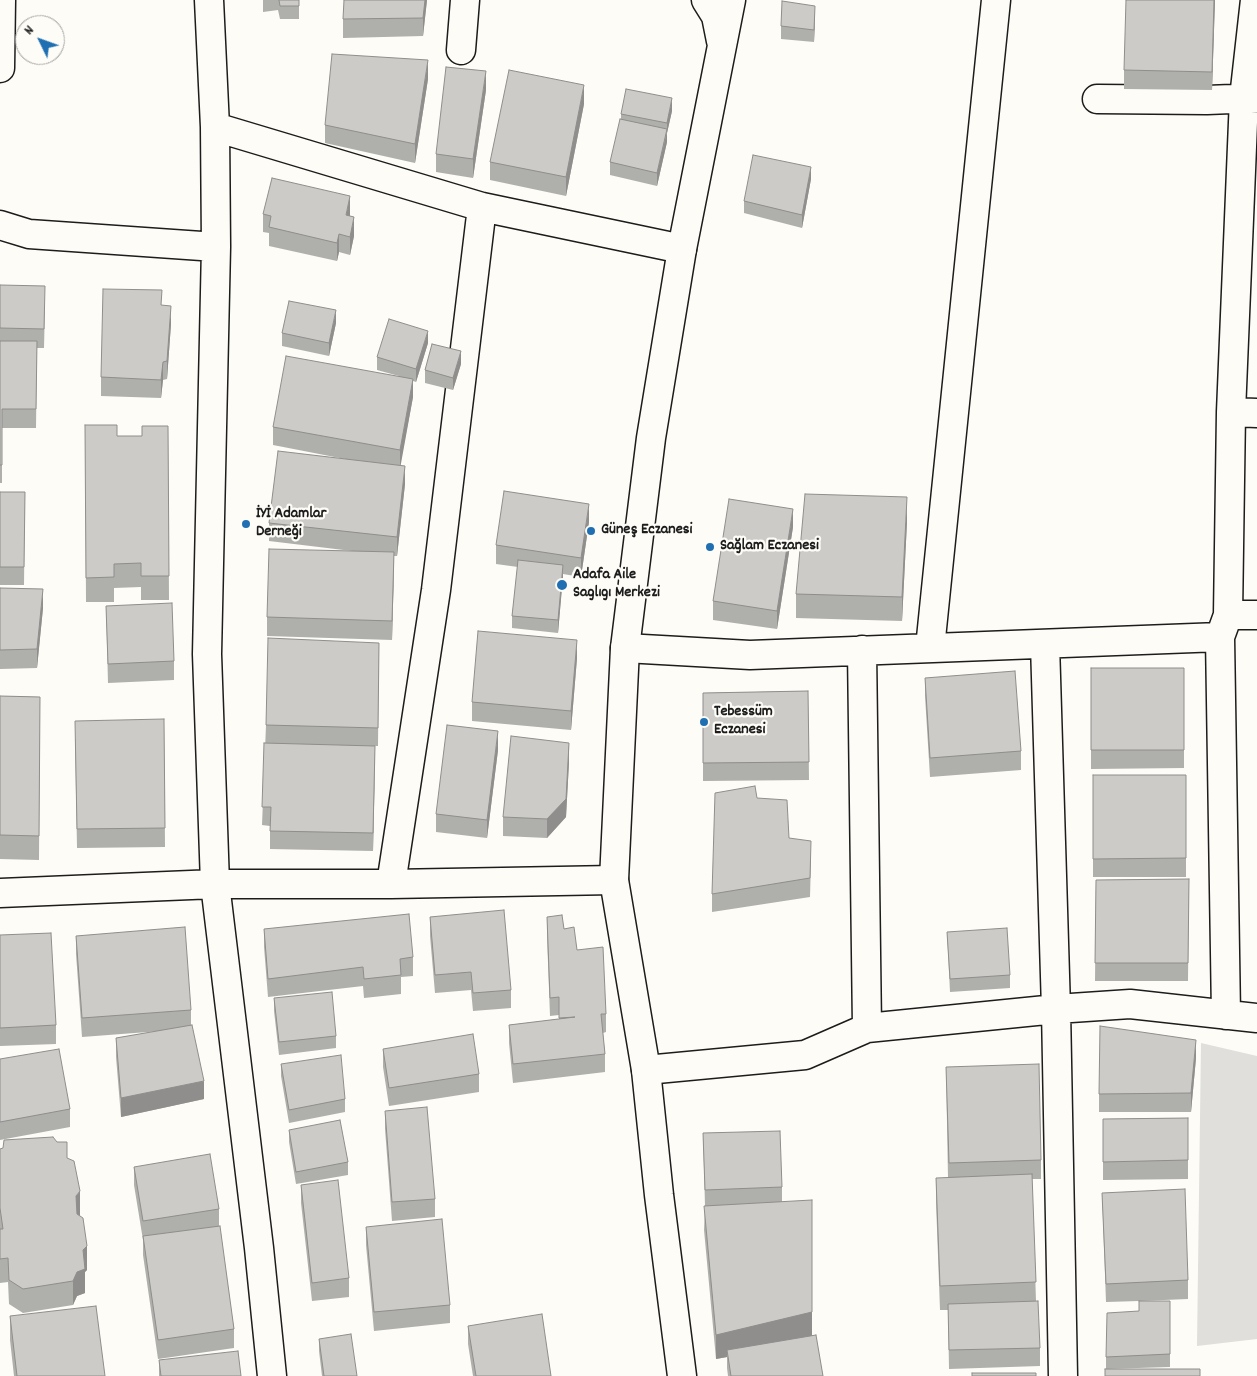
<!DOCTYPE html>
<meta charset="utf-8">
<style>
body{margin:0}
#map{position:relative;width:1257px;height:1376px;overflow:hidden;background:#fdfcf7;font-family:Dekko,sans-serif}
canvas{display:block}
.north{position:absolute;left:15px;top:15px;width:50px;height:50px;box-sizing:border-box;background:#fdfcf7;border:1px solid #a3a29f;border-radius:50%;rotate:312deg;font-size:14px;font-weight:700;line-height:20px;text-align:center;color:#1c1c1c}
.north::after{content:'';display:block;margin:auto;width:18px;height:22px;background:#1f6fb2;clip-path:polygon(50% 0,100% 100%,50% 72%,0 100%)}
</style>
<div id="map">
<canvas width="1257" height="1376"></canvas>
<div class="north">N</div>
</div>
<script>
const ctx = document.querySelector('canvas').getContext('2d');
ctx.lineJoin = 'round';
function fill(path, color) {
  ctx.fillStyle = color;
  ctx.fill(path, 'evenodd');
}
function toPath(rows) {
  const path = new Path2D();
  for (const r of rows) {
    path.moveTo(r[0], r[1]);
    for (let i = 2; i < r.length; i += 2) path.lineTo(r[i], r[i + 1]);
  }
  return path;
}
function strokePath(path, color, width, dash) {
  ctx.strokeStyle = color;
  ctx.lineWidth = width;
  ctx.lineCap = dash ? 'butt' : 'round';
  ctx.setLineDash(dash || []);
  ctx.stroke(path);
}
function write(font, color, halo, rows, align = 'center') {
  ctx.font = font + ' Dekko,sans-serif';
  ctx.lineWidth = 4.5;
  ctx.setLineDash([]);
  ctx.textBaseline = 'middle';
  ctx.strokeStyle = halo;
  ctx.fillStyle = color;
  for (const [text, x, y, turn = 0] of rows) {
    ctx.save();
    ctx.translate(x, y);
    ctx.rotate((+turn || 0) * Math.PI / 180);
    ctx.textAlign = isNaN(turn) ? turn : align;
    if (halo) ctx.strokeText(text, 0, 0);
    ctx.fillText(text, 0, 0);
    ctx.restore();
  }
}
fill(toPath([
 [1201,1043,1257,1056,1257,1339,1197,1346]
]), '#e0dfdb');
const minor = toPath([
 [209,0,215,127,216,247,207,654,215,884,259,1248,272,1376],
 [461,50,465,0],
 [0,68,1,0],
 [1097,99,1207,100,1257,98],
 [215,127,482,207,682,249],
 [0,225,29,234,216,247],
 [1231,412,1257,413],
 [1228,615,1257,615],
 [1045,644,1056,1009,1063,1376],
 [625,648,750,655,1220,637],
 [930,648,996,0],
 [862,650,867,1028],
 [391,884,436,590,482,207],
 [0,893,215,884,391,884,614,880],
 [1226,1015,1220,637,1228,615,1231,412,1244,98,1255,0],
 [646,1070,805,1055,867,1028,1056,1009,1130,1004,1257,1018]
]);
const secondary = toPath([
 [706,0,716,16,721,41],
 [682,1376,659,1195,646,1070,614,880,625,648,651,438,682,249,731,0]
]);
strokePath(minor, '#1c1c1c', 31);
strokePath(secondary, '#1c1c1c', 31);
strokePath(minor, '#fdfcf7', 28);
strokePath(secondary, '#fdfcf7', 28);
fill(toPath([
 [263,0,299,0,299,19,280,19,278,10,263,12],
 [427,0,423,36,343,38,343,19],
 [1215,0,1212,90,1124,89,1124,70],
 [815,19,814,42,781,39,781,26],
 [428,79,415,163,325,143,325,125],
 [486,90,473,178,436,172,436,154],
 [584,104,566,196,490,180,490,162],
 [672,111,667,133,667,142,657,186,610,175,610,162,621,119,621,114],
 [811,179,802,228,744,213,744,201],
 [263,214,350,215,350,216,354,236,350,255,339,252,337,261,269,246,269,233,263,232],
 [0,285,45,305,44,348,37,348,36,428,2,428,2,483,0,483],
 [162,305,171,324,167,379,163,380,161,398,101,396,101,377],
 [336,323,329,356,282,346,282,333],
 [428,343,416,382,413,381,413,397,400,465,405,484,397,556,394,556,392,640,267,636,267,617,352,551,269,541,269,523,345,459,273,445,273,427,399,376,377,370,377,357],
 [461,364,453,390,425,383,425,370],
 [85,425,117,436,142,436,168,426,169,600,141,600,141,587,114,588,114,602,86,602],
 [0,492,25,492,24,585,0,585],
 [589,522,581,577,563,574,558,633,512,628,512,616,518,567,496,564,496,545],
 [907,522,902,621,796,618,796,594],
 [793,527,777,629,713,620,713,601],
 [0,588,43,608,37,668,0,669],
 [106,606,174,661,174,680,108,683],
 [379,643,378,746,375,746,373,851,270,849,270,826,262,825,266,725],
 [577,658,571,730,472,721,472,702],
 [1091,668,1184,668,1184,768,1091,769],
 [925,678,1021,751,1021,770,930,777,925,696],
 [808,691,809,780,703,781,703,693],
 [0,696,40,697,39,860,0,859],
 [164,719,165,847,77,848,75,739],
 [498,750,487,838,436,832,436,814],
 [569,762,566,817,547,838,503,836,503,817],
 [1093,775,1186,775,1186,877,1093,877],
 [757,798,789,838,811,860,810,897,712,912,712,894],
 [1189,879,1188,981,1095,981,1096,880],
 [430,917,511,990,511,1008,473,1011,471,990,435,993,430,936],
 [547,917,564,929,577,950,606,1014,606,1032,603,1033,605,1054,605,1072,513,1083,509,1043,509,1025,559,1019,559,1015,550,1016,547,936],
 [264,929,413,957,413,976,401,977,401,994,364,998,363,986,268,997,264,947],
 [947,932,1010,975,1010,988,950,992],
 [0,935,56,1025,56,1044,0,1046],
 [76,936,191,1010,191,1025,204,1099,121,1117,116,1057,116,1038,161,1031,82,1037,76,954],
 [274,998,336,1036,336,1048,279,1055,274,1011],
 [383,1049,479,1074,479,1092,389,1106,383,1067],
 [1196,1058,1191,1112,1099,1112,1099,1094],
 [0,1059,70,1109,70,1127,0,1140],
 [281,1064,345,1099,345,1112,289,1123,281,1076],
 [946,1067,1041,1160,1041,1179,1032,1179,1036,1301,1040,1348,1040,1366,949,1369,948,1310,940,1310,936,1202,936,1178,948,1178],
 [385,1111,435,1199,435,1217,392,1221,385,1129],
 [1188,1118,1188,1179,1103,1180,1103,1119],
 [289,1130,348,1162,348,1175,296,1184,289,1142],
 [703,1133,782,1187,782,1202,812,1335,823,1376,728,1376,727,1368,727,1357,716,1359,704,1230,705,1206],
 [0,1149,67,1158,80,1215,87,1270,85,1272,85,1293,77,1296,73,1305,23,1313,9,1304,8,1282,0,1283],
 [134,1167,219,1209,219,1226,234,1329,234,1348,158,1359,143,1255,143,1240,134,1185],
 [301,1185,349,1278,349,1297,312,1301,301,1203],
 [1102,1193,1188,1280,1188,1299,1140,1301,1170,1301,1170,1367,1106,1369,1106,1357,1139,1311,1139,1301,1106,1302],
 [366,1227,450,1305,450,1323,374,1331,366,1245],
 [10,1316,105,1376,14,1376,10,1340],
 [468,1326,551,1376,473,1376,468,1344],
 [319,1339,357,1376,322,1376,319,1351],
 [159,1360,241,1376,159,1376]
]), '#afafac');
fill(toPath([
 [425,0,427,0,423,36,423,18],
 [1214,0,1215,0,1212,90,1212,72],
 [815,6,815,19,814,42,814,30],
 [428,60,428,79,415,163,415,144],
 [486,71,486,90,473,178,473,159],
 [584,85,584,104,566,196,566,177],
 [672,98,672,111,667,133,667,142,657,186,657,173,667,132,667,123],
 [811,167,811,179,802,228,802,215],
 [350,196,350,215,346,234,346,215],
 [354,217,354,236,350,255,350,237],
 [339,234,339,252,337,261,337,243],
 [171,306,171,324,167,379,167,361],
 [336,310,336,323,329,356,329,343],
 [428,331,428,343,416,382,416,369],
 [461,351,461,364,453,390,453,378],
 [163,362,163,380,161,398,161,380],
 [413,379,413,397,400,469,400,450],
 [405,466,405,484,397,556,397,537],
 [907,497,907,522,902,621,902,597],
 [589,504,589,522,581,577,581,558],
 [793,509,793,527,777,629,777,611],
 [394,552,394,570,392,640,392,621],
 [563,565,563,577,558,633,558,620],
 [43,589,43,608,37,668,37,649],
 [577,640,577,658,571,730,571,711],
 [498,731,498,750,487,838,487,820],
 [569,743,569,762,566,817,547,838,547,819],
 [375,746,375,764,373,851,373,833],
 [1196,1040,1196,1058,1191,1112,1191,1093],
 [204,1081,204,1099,121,1117,121,1098],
 [80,1191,80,1215,76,1220,76,1196],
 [812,1224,812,1337,727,1350,727,1357,716,1359,716,1335],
 [87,1246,87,1270,85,1272,85,1293,77,1296,73,1305,73,1281,77,1272,83,1250]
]), '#8f8e8c');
const building = toPath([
 [279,0,299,0,299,6,280,6,279,0],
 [344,0,425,0,423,18,343,19,344,0],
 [1126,0,1214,0,1212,72,1124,70,1126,0],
 [782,1,815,6,814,30,781,26,782,1],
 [332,54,428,60,415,144,325,125,332,54],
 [446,67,486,71,473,159,436,154,446,67],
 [509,70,584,85,566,177,490,162,509,70],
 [626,89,672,98,667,123,621,114,626,89],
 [620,119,667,129,657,173,610,162,620,119],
 [753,155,811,167,802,215,744,201,753,155],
 [272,178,350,196,346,215,354,217,350,237,339,234,337,243,269,227,271,216,263,214,272,178],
 [0,285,45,286,44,329,0,328,0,285],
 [103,289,162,290,161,305,171,306,167,361,163,362,161,380,101,377,103,289],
 [289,301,336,310,329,343,282,333,289,301],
 [389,319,428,331,416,369,377,357,389,319],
 [0,341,37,341,36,409,2,409,2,465,0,465,0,341],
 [432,344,461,351,453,378,425,370,432,344],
 [286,356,413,379,400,450,273,427,286,356],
 [85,425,117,425,117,436,142,436,142,426,168,426,169,576,141,576,141,563,114,564,114,577,86,578,85,425],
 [278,451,405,466,397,537,269,523,278,451],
 [504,491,589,504,581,558,496,545,504,491],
 [0,492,25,492,24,567,0,567,0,492],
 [805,494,907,497,902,597,796,594,805,494],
 [729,499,793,509,777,611,713,601,729,499],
 [269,549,394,552,392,621,267,617,269,549],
 [518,560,563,565,558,620,512,616,518,560],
 [0,588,43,589,37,649,0,650,0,588],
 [172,603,174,661,108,664,106,606,172,603],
 [478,631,577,640,571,711,472,702,478,631],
 [268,638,379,643,378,728,266,725,268,638],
 [1091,668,1184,668,1184,750,1091,750,1091,668],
 [1015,671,1021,751,930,758,925,678,1015,671],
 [808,691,809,762,703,763,703,693,808,691],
 [0,696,40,697,39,836,0,835,0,696],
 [164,719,165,828,77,829,75,721,164,719],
 [447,725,498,731,487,820,436,814,447,725],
 [511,736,569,743,566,799,547,819,503,817,511,736],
 [264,743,375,746,373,833,270,831,271,807,262,807,264,743],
 [1093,775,1186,775,1186,858,1093,859,1093,775],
 [755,786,757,798,787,800,789,838,811,841,810,878,712,894,715,793,755,786],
 [1189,879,1188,963,1095,963,1096,880,1189,879],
 [504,910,511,990,473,993,471,972,435,975,430,917,504,910],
 [409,914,413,957,400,959,401,975,364,979,363,967,268,979,264,929,409,914],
 [562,915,564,929,574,927,577,950,603,947,606,1014,601,1014,605,1054,513,1064,509,1025,575,1017,559,1018,559,997,550,998,547,917,562,915],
 [185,927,191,1010,82,1018,76,936,185,927],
 [1007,928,1010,975,950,979,947,932,1007,928],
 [51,933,56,1025,0,1028,0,935,51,933],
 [332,992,336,1036,279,1042,274,998,332,992],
 [192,1025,204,1081,121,1098,116,1038,192,1025],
 [1100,1026,1196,1040,1191,1093,1099,1094,1100,1026],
 [473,1034,479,1074,389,1088,383,1049,473,1034],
 [59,1049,70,1109,0,1122,0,1059,59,1049],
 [341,1055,345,1099,289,1110,281,1064,341,1055],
 [1039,1064,1041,1160,949,1163,946,1067,1039,1064],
 [427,1107,435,1199,392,1202,385,1111,427,1107],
 [1188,1118,1188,1160,1103,1162,1103,1119,1188,1118],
 [340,1120,348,1162,296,1172,289,1130,340,1120],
 [780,1131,782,1187,705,1190,703,1133,780,1131],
 [53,1137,57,1142,67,1142,67,1158,74,1161,80,1191,76,1196,77,1214,83,1218,87,1246,83,1250,85,1269,77,1272,73,1281,23,1289,9,1280,8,1258,0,1259,0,1229,3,1229,0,1208,0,1149,3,1148,4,1140,53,1137],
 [210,1154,219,1209,143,1221,134,1167,210,1154],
 [1032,1174,1036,1282,940,1286,936,1178,1032,1174],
 [338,1180,349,1278,312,1283,301,1185,338,1180],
 [1185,1189,1188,1280,1106,1284,1102,1193,1185,1189],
 [812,1200,812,1312,716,1335,704,1206,812,1200],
 [442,1219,450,1305,374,1312,366,1227,442,1219],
 [220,1226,234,1329,158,1340,143,1236,220,1226],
 [1038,1301,1040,1348,949,1350,948,1304,1038,1301],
 [1139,1301,1170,1301,1170,1354,1106,1357,1107,1313,1139,1311,1139,1301],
 [96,1306,105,1376,17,1376,10,1316,96,1306],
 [542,1314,551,1376,476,1376,468,1326,542,1314],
 [351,1334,357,1376,324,1376,319,1339,351,1334],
 [816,1335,823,1376,731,1376,727,1350,816,1335],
 [238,1351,241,1376,161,1376,159,1360,238,1351],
 [1105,1369,1200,1369,1200,1376,1105,1376,1105,1369],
 [972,1373,1036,1373,1036,1376,972,1376,972,1373]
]);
fill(building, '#cccbc8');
strokePath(building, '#8f8e8c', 1);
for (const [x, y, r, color] of [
 [246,524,5,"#1f6fb2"],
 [591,531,5,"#1f6fb2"],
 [710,547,5,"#1f6fb2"],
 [562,585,6,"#1f6fb2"],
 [704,722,5,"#1f6fb2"]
]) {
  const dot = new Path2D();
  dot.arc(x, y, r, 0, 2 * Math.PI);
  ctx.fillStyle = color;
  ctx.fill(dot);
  strokePath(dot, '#fdfcf7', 2);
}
write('bold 16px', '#1c1c1c', '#fdfcf7', [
 ["İYİ Adamlar",256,515],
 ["Derneği",256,533],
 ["Güneş Eczanesi",601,531],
 ["Sağlam Eczanesi",720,547],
 ["Adafa Aile",573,576],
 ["Saglıgı Merkezi",573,594],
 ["Tebessüm",714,713],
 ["Eczanesi",714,731]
], 'left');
</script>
